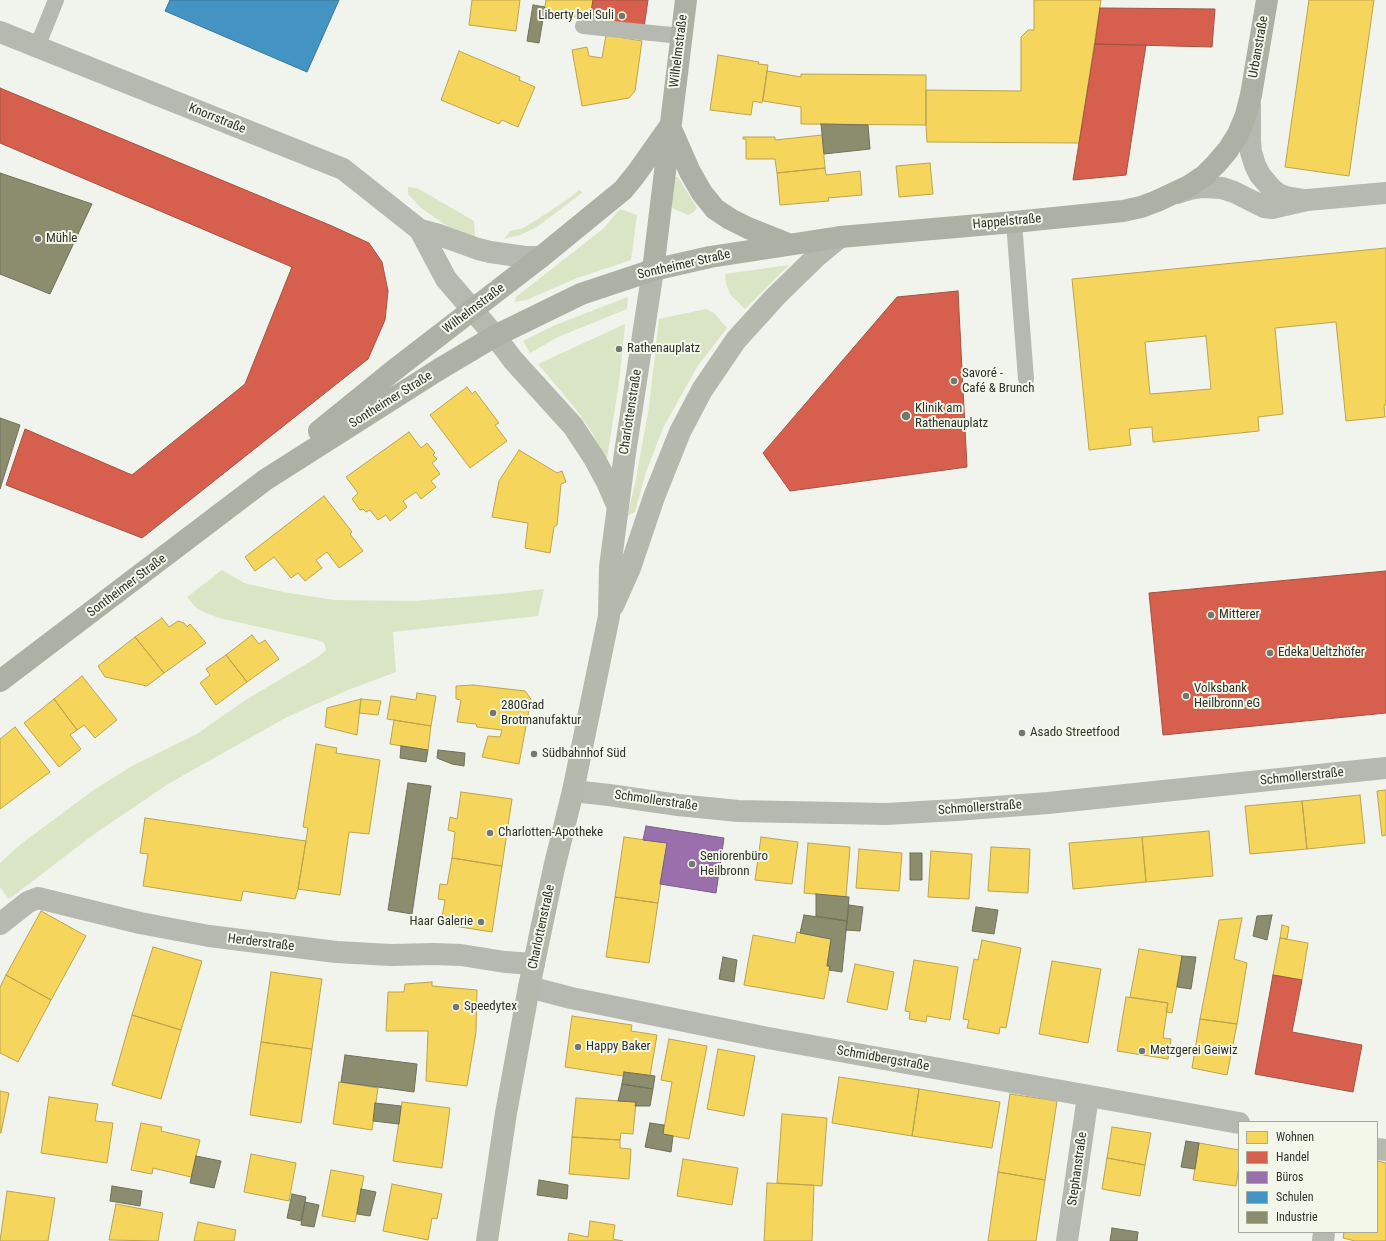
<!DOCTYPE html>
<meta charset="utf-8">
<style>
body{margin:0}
#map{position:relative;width:1386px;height:1241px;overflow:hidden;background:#f1f4ec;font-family:"Roboto Condensed",sans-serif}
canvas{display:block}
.legend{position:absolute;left:1238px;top:1121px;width:140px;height:112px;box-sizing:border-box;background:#f2f7e9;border:1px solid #a5a99e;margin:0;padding:5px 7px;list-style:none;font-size:12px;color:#31332d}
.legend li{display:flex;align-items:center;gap:8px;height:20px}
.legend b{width:20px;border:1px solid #a5a99e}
</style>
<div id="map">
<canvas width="1386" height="1241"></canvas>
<ul class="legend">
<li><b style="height:11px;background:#f6d55c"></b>Wohnen</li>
<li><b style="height:11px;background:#d6604d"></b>Handel</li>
<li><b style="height:11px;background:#9970ab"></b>Büros</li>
<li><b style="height:11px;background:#4393c3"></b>Schulen</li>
<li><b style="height:11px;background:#8c8c6e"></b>Industrie</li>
</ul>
</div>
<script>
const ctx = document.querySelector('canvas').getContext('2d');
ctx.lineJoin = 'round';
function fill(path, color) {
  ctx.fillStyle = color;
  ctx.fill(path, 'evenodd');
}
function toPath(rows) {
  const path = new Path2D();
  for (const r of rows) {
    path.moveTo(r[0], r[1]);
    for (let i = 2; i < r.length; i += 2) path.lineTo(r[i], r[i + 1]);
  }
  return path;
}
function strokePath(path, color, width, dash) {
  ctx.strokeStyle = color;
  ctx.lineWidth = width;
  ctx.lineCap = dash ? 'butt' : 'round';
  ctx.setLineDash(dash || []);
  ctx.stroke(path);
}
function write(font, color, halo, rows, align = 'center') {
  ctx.font = font + ' "Roboto Condensed",sans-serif';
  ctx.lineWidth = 4;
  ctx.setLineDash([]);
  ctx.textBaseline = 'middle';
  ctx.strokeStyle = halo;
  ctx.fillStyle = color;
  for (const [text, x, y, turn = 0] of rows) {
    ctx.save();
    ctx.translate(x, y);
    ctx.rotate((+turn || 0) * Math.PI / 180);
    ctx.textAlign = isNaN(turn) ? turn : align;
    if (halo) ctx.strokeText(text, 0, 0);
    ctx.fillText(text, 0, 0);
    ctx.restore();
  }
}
fill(toPath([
 [673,177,678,177,697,208,694,212,688,215,670,207],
 [408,187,417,188,474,221,475,237,450,228,421,208,408,194],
 [579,190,583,192,537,227,520,235,504,239,510,231,523,228,538,219,568,199],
 [620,209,637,215,631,260,577,278,526,300,515,302,516,297,604,228],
 [789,265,745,309,730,294,726,283,725,274],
 [628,297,627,309,558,337,530,353,523,341,555,325],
 [706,309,714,313,727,328,697,367,663,428,646,472,635,512,627,516,635,484,649,407,659,319],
 [625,324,619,383,607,458,603,458,593,434,575,408,538,364],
 [222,570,244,583,283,592,334,600,414,601,501,594,544,589,538,616,393,632,396,672,348,690,287,717,168,784,93,835,9,899,0,887,0,863,21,844,91,792,132,766,197,734,244,701,318,657,326,650,325,645,323,642,317,640,219,618,197,609,187,597]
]), '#d9e5c4');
const homes = toPath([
 [472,0,520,0,516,31,469,25,472,0],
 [546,0,593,0,590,19,544,12,546,0],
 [1034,0,1101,0,1079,143,927,142,926,125,926,90,1021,91,1021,37,1028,30,1034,30,1034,0],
 [1309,0,1374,0,1349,176,1285,167,1309,0],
 [606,35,642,41,635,91,629,98,582,106,572,50,587,47,589,56,602,58,606,35],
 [459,51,520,77,519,80,535,87,518,127,502,120,499,124,441,100,459,51],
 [718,55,759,62,758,64,768,65,762,103,753,101,751,115,710,110,718,55],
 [767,71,801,77,801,74,926,75,926,125,801,124,801,107,763,101,767,71],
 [822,135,825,168,777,173,775,159,746,159,746,139,743,139,743,137,775,137,775,140,822,135],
 [930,163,933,194,899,197,896,166,930,163],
 [825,168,826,175,860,171,862,195,828,198,829,201,780,205,777,173,825,168],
 [1386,248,1386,405,1384,405,1385,417,1346,421,1336,322,1275,328,1283,414,1258,417,1259,431,1153,442,1152,427,1129,429,1131,445,1089,450,1072,279,1386,248],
 [1206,336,1211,389,1150,394,1145,342,1206,336],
 [467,387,472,394,475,391,499,423,495,425,507,441,470,468,430,415,467,387],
 [409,432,421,448,427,443,435,453,433,455,437,459,432,463,440,474,431,481,436,487,421,499,416,492,403,501,407,507,390,521,386,515,378,520,370,510,366,512,363,509,360,510,352,499,358,493,346,477,409,432],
 [519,450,557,473,562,471,566,482,561,484,557,525,554,527,550,553,525,548,528,523,492,517,499,481,519,450],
 [324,496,352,532,350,534,363,551,339,568,327,552,316,560,322,568,305,581,298,573,291,578,274,557,255,571,245,557,324,496],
 [162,618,169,627,178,621,184,623,187,627,190,624,206,643,164,673,135,637,162,618],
 [252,635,259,644,265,640,279,659,247,682,226,655,252,635],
 [135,637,164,673,147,686,105,677,98,666,135,637],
 [226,655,247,682,216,705,200,683,210,675,206,669,226,655],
 [82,676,117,720,95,738,84,725,77,730,54,699,82,676],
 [473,685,525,691,531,699,519,764,482,757,488,736,500,737,502,730,477,727,476,724,457,722,461,700,456,699,456,686,473,685],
 [417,693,436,696,431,726,387,719,391,696,416,700,417,693],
 [54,699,77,730,70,735,81,749,59,767,24,723,54,699],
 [361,699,381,701,378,715,359,713,361,699],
 [361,699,357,735,325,727,327,708,361,699],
 [394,720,431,726,428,750,390,744,394,720],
 [15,727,50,772,0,809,0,739,15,727],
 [316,744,337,748,336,753,380,760,369,834,349,832,340,895,298,889,308,828,303,827,316,744],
 [1386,790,1386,835,1382,836,1377,791,1386,790],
 [461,792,512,799,502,866,452,858,455,832,448,830,450,817,457,819,461,792],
 [1360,795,1365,843,1307,849,1302,801,1360,795],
 [1302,801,1307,849,1250,854,1245,806,1302,801],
 [145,818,306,841,298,889,295,899,243,891,241,901,143,886,148,854,140,853,145,818],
 [1209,831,1213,876,1146,882,1142,837,1209,831],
 [624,837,667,843,658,903,615,897,624,837],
 [761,837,798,842,792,884,755,880,761,837],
 [1142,837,1146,882,1073,889,1069,843,1142,837],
 [808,843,850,847,846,897,804,893,808,843],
 [991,847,1030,849,1028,893,988,891,991,847],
 [859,849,902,853,899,891,856,888,859,849],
 [931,851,972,854,969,899,928,897,931,851],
 [452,858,502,866,492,932,441,924,445,900,438,899,440,884,447,885,452,858],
 [615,897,658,903,649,963,606,957,615,897],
 [41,911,86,936,51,1000,6,975,41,911],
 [1242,918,1234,959,1247,963,1237,1024,1200,1019,1219,920,1242,918],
 [1282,925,1289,927,1287,939,1280,938,1282,925],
 [797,932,831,939,827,966,830,966,824,999,744,985,753,935,795,943,797,932],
 [1280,938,1308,943,1302,980,1273,975,1280,938],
 [982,940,1021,948,1006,1028,1000,1027,999,1034,967,1028,969,1020,963,1019,974,959,978,960,982,940],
 [153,947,202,961,181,1030,132,1015,153,947],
 [1139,949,1182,956,1172,1013,1166,1012,1168,1003,1130,997,1139,949],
 [914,960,958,967,950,1020,927,1016,926,1022,909,1019,910,1012,905,1011,914,960],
 [1052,961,1101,969,1088,1043,1039,1034,1052,961],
 [855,964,894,972,887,1010,847,1002,855,964],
 [271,972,322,979,312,1049,261,1042,271,972],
 [6,975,51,1000,18,1062,0,1053,0,987,6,975],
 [432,982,432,986,477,990,476,1032,467,1086,426,1081,428,1031,386,1031,388,992,404,992,405,984,432,982],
 [1126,997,1168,1003,1163,1038,1171,1039,1168,1059,1117,1051,1126,997],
 [132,1015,181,1030,161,1099,112,1085,132,1015],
 [572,1016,632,1025,631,1031,657,1035,650,1076,624,1072,623,1076,565,1067,572,1016],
 [1200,1019,1237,1024,1227,1075,1192,1068,1200,1019],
 [669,1039,707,1046,689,1139,663,1134,672,1082,661,1080,669,1039],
 [261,1042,312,1049,301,1123,250,1115,261,1042],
 [718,1049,755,1056,744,1116,707,1109,718,1049],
 [839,1077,919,1089,912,1136,832,1123,839,1077],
 [339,1082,378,1088,372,1130,333,1124,339,1082],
 [919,1089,1000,1102,992,1148,912,1136,919,1089],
 [0,1091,9,1093,1,1133,0,1133,0,1091],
 [1010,1094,1057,1101,1045,1180,998,1172,1010,1094],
 [49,1097,98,1104,95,1121,113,1123,107,1163,41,1153,49,1097],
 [576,1098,636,1102,633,1134,621,1133,620,1140,572,1137,576,1098],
 [402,1102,450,1108,442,1168,393,1161,402,1102],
 [782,1114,827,1118,822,1186,777,1183,782,1114],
 [141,1123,162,1127,161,1131,200,1140,191,1177,153,1168,152,1174,131,1170,141,1123],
 [1112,1127,1151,1133,1145,1165,1107,1158,1112,1127],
 [572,1137,620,1140,620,1148,631,1149,629,1179,569,1174,572,1137],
 [1199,1143,1239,1150,1239,1167,1236,1186,1193,1180,1199,1143],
 [251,1154,296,1163,289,1201,244,1192,251,1154],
 [1107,1158,1145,1165,1140,1196,1102,1189,1107,1158],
 [683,1159,738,1168,732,1205,677,1196,683,1159],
 [1377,1161,1386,1163,1386,1241,1355,1241,1343,1238,1344,1232,1377,1232,1377,1161],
 [331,1170,364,1176,355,1222,322,1216,331,1170],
 [998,1172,1045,1180,1036,1241,988,1241,998,1172],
 [767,1183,814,1185,812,1241,764,1241,767,1183],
 [392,1184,442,1194,437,1219,432,1218,428,1240,383,1231,392,1184],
 [7,1191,55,1198,48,1241,0,1241,7,1191],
 [116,1204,163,1213,158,1241,109,1240,116,1204],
 [590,1221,615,1225,613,1239,623,1241,568,1241,569,1233,588,1237,590,1221],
 [198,1222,236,1230,234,1241,194,1241,198,1222]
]);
fill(homes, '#f6d55c');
strokePath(homes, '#bba44e', 1);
const shops = toPath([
 [593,0,648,0,644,27,590,19,593,0],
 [1100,8,1215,9,1212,47,1095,44,1100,8],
 [1095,44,1146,45,1126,175,1073,180,1095,44],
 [0,88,332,226,369,243,382,262,388,291,385,320,368,359,142,538,6,485,25,429,132,475,245,384,292,267,0,143,0,88],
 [958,291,967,467,790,491,763,453,897,297,958,291],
 [1386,571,1386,713,1163,735,1149,593,1386,571],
 [1273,975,1302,980,1292,1032,1362,1045,1353,1092,1255,1074,1273,975]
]);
fill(shops, '#d6604d');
strokePath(shops, '#a45243', 1);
const offices = toPath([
 [646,826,724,838,716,893,660,884,667,843,643,840,646,826]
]);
fill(offices, '#9970ab');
strokePath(offices, '#7a5e85', 1);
const schools = toPath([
 [170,0,339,0,307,72,165,11,170,0]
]);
fill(schools, '#4393c3');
strokePath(schools, '#3e7696', 1);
const industry = toPath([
 [533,5,545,7,539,43,527,41,533,5],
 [821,124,868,125,870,149,824,154,821,124],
 [0,173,92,204,50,294,0,274,0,173],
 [0,418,20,425,0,489,0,418],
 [401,746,428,750,426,762,400,758,401,746],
 [438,750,465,753,464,766,452,764,437,758,438,750],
 [408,783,431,786,412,914,388,910,408,783],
 [910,853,922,853,922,880,910,880,910,853],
 [816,894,849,897,847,921,816,916,816,894],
 [849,905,863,907,860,931,846,930,849,905],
 [976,907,998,910,994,934,972,931,976,907],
 [804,915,847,921,842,972,829,970,830,966,827,966,831,939,800,933,804,915],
 [1272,915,1267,940,1253,936,1257,916,1272,915],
 [1182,956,1196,957,1191,989,1177,987,1182,956],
 [723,957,737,960,734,982,719,979,723,957],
 [345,1055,417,1064,414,1092,341,1082,345,1055],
 [624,1072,655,1076,653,1089,622,1084,624,1072],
 [622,1084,653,1089,650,1106,635,1106,636,1102,618,1101,622,1084],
 [375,1103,401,1106,399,1124,373,1121,375,1103],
 [650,1123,664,1125,663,1134,673,1136,671,1152,645,1147,650,1123],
 [1186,1141,1199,1143,1195,1169,1181,1167,1186,1141],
 [196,1156,221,1161,214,1188,190,1183,196,1156],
 [539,1180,568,1185,567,1199,537,1195,539,1180],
 [112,1186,142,1191,140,1206,110,1201,112,1186],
 [361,1189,376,1192,370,1216,357,1214,361,1189],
 [292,1194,306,1197,301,1221,287,1218,292,1194],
 [305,1202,319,1205,314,1227,301,1225,305,1202],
 [1112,1228,1138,1232,1137,1241,1110,1241,1112,1228]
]);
fill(industry, '#8c8c6e');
strokePath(industry, '#71715a', 1);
strokePath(toPath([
 [583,26,681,36],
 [37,47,56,0],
 [1014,222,1026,379]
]), '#b6b9b0', 16);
strokePath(toPath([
 [0,32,343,169,420,230,446,279,495,336],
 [1250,106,1250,141,1251,152,1255,165,1260,175,1271,188,1278,194,1286,197,1304,200],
 [1177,193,1190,189,1202,187,1222,188,1234,192,1264,207,1272,208,1307,200,1386,193],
 [420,230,439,235,478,249,490,252,525,257,541,257],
 [573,791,609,795,678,805,738,811,886,814,956,810,1048,803,1386,768],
 [0,924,28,902,38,898,140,923,209,936,336,952,391,955,434,954,461,955,505,962,534,964],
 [529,987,571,998,768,1038,1239,1123],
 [1377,1149,1386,1150],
 [1067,1241,1088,1096],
 [1323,1241,1324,1232]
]), '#b6b9b0', 22);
strokePath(toPath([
 [495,336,513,360,573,426,594,458,607,482,618,507],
 [613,606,630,568,654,497,680,432,702,390,736,340,775,297,817,256,840,237],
 [487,1241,506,1113,529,987,554,868,573,791,609,616,610,567,625,453,653,270]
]), '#b5b8ad', 22);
strokePath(toPath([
 [671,129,690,172,702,193,715,209,730,219,748,228,788,244],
 [653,270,686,0],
 [319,431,393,371,541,257,623,190,636,174,670,126],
 [0,681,265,480,438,370,495,336,581,294,653,270,710,257,840,237,1014,222,1123,211,1141,207,1157,201,1189,186,1204,176,1216,164,1228,150,1238,134,1246,115,1251,95,1267,0]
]), '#adb1a5', 22);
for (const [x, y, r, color] of [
 [622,16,4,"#747770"],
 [38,239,4,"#747770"],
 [619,349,4,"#747770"],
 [954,381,4,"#747770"],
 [906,416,5,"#747770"],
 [1211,615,4,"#747770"],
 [1270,653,4,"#747770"],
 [1186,696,4,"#747770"],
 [493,713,4,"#747770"],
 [1022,733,4,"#747770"],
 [534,754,4,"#747770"],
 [490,833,4,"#747770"],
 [692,864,4,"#747770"],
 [481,922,4,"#747770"],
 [456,1007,4,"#747770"],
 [578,1047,4,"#747770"],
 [1142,1051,4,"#747770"]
]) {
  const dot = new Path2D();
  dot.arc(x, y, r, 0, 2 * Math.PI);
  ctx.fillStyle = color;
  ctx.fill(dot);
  strokePath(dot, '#f2f7e9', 1.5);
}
write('13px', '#31332d', '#f2f7e9', [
 ["Liberty bei Suli",614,16,"right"],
 ["Mühle",46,239],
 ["Rathenauplatz",627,349],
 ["Savoré -",962,374],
 ["Café & Brunch",962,389],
 ["Klinik am",915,409],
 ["Rathenauplatz",915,424],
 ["Mitterer",1219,615],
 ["Edeka Ueltzhöfer",1278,653],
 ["Volksbank",1194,689],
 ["Heilbronn eG",1194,704],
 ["280Grad",501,706],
 ["Brotmanufaktur",501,721],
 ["Asado Streetfood",1030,733],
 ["Südbahnhof Süd",542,754],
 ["Charlotten-Apotheke",498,833],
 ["Seniorenbüro",700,857],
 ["Heilbronn",700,872],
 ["Haar Galerie",473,922,"right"],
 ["Speedytex",464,1007],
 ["Happy Baker",586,1047],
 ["Metzgerei Geiwiz",1150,1051]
], 'left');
write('13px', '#31332d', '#f2f7e9', [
 ["Urbanstraße",1259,47,-80],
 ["Wilhelmstraße",679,51,-83],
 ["Knorrstraße",217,119,22],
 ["Happelstraße",1007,222,-5],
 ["Sontheimer Straße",684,265,-13],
 ["Wilhelmstraße",474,309,-37],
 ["Sontheimer Straße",391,400,-32],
 ["Charlottenstraße",631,412,-81],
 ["Sontheimer Straße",127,586,-37],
 ["Schmollerstraße",1302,777,-6],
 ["Schmollerstraße",656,801,8],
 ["Schmollerstraße",980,808,-4],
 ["Charlottenstraße",542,927,-78],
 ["Herderstraße",261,943,7],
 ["Schmidbergstraße",883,1059,10],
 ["Stephanstraße",1078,1169,-82]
]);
</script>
